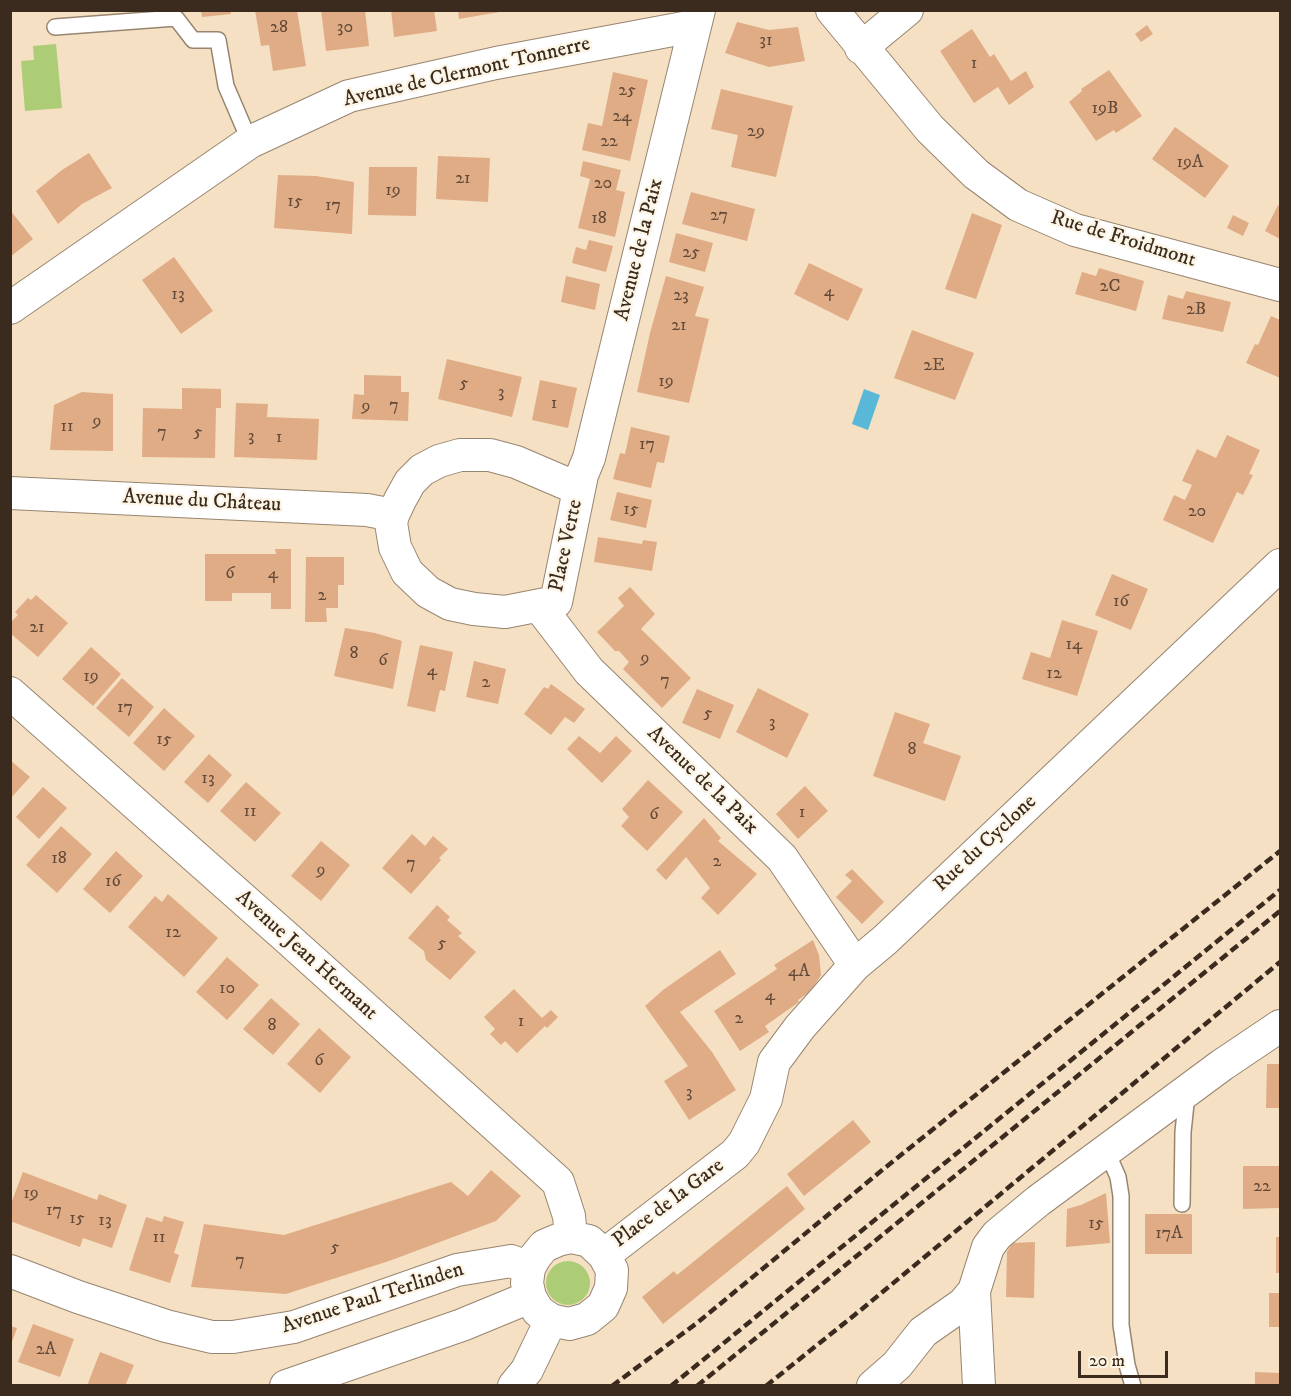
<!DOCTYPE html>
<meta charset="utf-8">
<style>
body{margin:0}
#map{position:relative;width:1291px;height:1396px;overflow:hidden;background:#f5e0c3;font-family:"IM FELL DW Pica",serif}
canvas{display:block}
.frame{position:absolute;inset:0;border:12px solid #3b2a1e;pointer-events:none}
.scale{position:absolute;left:1078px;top:1351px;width:90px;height:27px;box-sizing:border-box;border:3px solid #3b2a1e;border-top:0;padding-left:8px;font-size:18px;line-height:21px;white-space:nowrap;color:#3b2a1e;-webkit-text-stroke:4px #fcf5e5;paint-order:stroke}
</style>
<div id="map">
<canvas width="1291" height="1396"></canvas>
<div class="frame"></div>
<div class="scale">20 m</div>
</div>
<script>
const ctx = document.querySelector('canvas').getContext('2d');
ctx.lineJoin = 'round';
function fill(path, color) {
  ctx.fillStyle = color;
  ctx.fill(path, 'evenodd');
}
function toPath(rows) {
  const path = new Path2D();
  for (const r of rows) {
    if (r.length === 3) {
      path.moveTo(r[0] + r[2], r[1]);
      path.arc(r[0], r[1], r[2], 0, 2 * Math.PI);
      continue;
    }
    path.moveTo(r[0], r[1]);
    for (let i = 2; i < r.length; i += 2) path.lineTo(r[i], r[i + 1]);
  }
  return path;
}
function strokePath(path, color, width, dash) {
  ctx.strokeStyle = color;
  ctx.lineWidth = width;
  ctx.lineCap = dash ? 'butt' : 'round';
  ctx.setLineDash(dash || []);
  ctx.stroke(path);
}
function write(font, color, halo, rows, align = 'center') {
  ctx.font = font + ' "IM FELL DW Pica",serif';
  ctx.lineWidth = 4.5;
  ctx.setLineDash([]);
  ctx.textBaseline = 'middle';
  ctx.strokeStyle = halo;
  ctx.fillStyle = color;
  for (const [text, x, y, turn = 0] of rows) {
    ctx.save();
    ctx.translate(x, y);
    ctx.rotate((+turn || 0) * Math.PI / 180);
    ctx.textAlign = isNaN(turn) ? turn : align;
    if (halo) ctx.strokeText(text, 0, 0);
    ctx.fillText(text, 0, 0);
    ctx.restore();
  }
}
fill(toPath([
 [56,44,62,108,25,111,21,61,34,60,33,46],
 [568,1283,22]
]), '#accd75');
fill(toPath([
 [864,389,880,395,868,430,852,424]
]), '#59b8d7');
fill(toPath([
 [201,10,230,10,231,14,202,17],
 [255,10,297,10,306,66,273,71,269,45,261,46],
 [321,10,365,10,369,46,326,51],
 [391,10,434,10,437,31,394,37],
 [458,10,500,10,500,12,459,19],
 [737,22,769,30,798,27,805,61,769,67,725,53],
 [1147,25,1153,34,1141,42,1135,34],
 [972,29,990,57,994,54,1011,81,1026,71,1034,87,1009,105,998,87,974,103,940,51],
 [1109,70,1142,116,1116,133,1114,130,1096,141,1069,102,1082,91,1081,89],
 [613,72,648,80,630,161,582,150,588,123,602,126],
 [721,89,793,106,776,177,731,167,738,135,711,129],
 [1175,127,1229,166,1205,198,1152,159],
 [89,153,112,188,82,204,58,224,36,191,62,170],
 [438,156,490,158,488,202,436,199],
 [583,161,621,170,616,190,625,192,615,237,578,228,590,179,580,176],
 [369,167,417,167,416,216,368,215],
 [278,175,316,176,354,182,352,234,274,228],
 [691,192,755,209,747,241,682,224],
 [1278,205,1280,207,1280,239,1265,231],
 [10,210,33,239,10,257],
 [972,213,1002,225,976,299,945,289],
 [1233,215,1249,223,1243,236,1227,228],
 [676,233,713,243,705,272,669,262],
 [589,240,613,246,606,272,572,263,576,247,586,250],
 [174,257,213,311,181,334,142,280],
 [809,263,863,289,848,321,794,294],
 [1099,268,1144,281,1136,311,1075,294,1082,272,1096,276],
 [566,276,600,284,595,310,561,302],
 [666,276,704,287,695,316,709,319,689,403,637,392,650,333],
 [1186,291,1231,302,1223,332,1162,319,1168,295,1183,299],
 [1271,316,1280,320,1280,378,1246,363,1255,344,1258,345],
 [912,330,974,353,955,400,894,378],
 [447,359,522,377,512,417,438,399],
 [364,375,401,376,401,392,409,392,408,421,352,419,354,394,364,395],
 [540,380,577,388,568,428,532,420],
 [182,388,221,389,221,408,216,408,215,458,142,457,143,408,182,409],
 [82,392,113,394,113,451,50,450,54,405],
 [236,403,268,404,267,417,319,419,317,460,234,457],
 [631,427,670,436,664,463,657,462,651,488,613,479,620,453,625,454],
 [1227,435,1260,450,1249,474,1253,475,1243,495,1237,492,1213,543,1163,520,1174,495,1185,500,1192,485,1182,481,1197,449,1216,458],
 [617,492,652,500,646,528,610,520],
 [598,537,642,544,643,540,657,542,652,571,594,562],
 [275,549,291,549,291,609,271,609,271,593,232,593,232,601,205,601,205,554,276,554],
 [306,557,344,557,344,585,338,585,338,608,326,608,327,622,305,622],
 [1112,574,1148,589,1131,630,1095,615],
 [630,587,655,614,641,629,691,678,662,708,623,669,629,662,619,651,615,651,597,632,624,606,618,598],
 [36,595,68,623,38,657,10,633,10,623,18,615,15,612,28,598,31,600],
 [1062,620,1098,631,1077,696,1022,679,1031,652,1050,658],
 [345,628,375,633,402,641,393,689,334,676],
 [420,645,453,652,445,691,440,690,435,712,407,706],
 [91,647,121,674,93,706,62,679],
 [474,661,506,669,498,704,466,697],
 [122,678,154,707,129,737,96,708],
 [551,684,585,709,574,723,565,717,551,735,524,714,544,687,548,689],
 [758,688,809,714,787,758,736,732],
 [697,689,734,705,720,739,682,723],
 [164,708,195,736,164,771,133,743],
 [895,712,930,724,923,743,961,756,945,801,873,776],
 [579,736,600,753,616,736,632,751,602,783,567,749],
 [209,754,232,775,208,803,184,782],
 [10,760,30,777,10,799],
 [648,780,683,812,647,851,621,826,629,817,622,809],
 [246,782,281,813,255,842,220,811],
 [805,786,828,811,798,839,776,814],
 [43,787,67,808,39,839,16,817],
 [704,818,721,838,718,841,757,874,718,915,701,898,710,888,686,857,666,880,656,870],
 [61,826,92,854,57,893,26,865],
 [412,834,425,846,433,836,448,849,439,858,441,860,411,894,382,868],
 [321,841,350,865,321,901,291,876],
 [116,851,143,876,110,913,83,889],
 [852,869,884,902,862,924,836,897,852,881,845,875],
 [168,894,218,938,184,977,128,927,155,896,162,902],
 [437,905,450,917,447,920,462,933,458,936,476,952,450,980,426,960,424,951,408,938],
 [813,940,819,955,821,975,811,991,798,1000,799,1002,765,1026,769,1032,740,1051,714,1011,777,969,774,965],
 [720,950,736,974,680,1012,712,1052,736,1090,689,1120,664,1081,688,1066,645,1006,663,990],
 [227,957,259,985,227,1020,196,992],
 [514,989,542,1018,551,1010,558,1017,547,1028,545,1026,517,1053,505,1041,501,1045,490,1034,495,1029,484,1017],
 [271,998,300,1024,273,1055,243,1029],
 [319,1028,351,1057,320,1093,287,1064],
 [1267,1064,1280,1064,1280,1108,1266,1108],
 [853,1120,871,1142,804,1196,787,1174],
 [1243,1166,1280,1166,1280,1208,1243,1209],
 [491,1170,521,1196,496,1221,389,1261,286,1294,191,1287,204,1224,284,1235,451,1182,468,1196],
 [23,1172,97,1200,99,1194,127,1205,112,1248,83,1238,80,1247,10,1221,10,1206],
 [787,1186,805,1209,663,1324,642,1297,674,1271,677,1275],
 [1106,1193,1110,1243,1066,1247,1067,1209,1081,1205],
 [1145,1214,1192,1214,1192,1254,1145,1254],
 [164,1216,184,1222,174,1253,179,1255,170,1283,129,1270,146,1217,162,1222],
 [1276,1237,1280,1237,1280,1273,1276,1273],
 [1035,1242,1034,1298,1006,1297,1007,1252,1012,1243],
 [1269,1293,1280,1293,1280,1327,1269,1327],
 [33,1324,74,1339,60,1377,18,1362],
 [10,1326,17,1328,11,1344,10,1344],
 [100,1352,134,1365,125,1386,87,1386],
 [1255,1372,1280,1373,1280,1386,1255,1386]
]), '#dfac86');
const lane = toPath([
 [55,27,176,18,193,40,218,40,226,86,250,142],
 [1107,1152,1118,1177,1121,1196,1121,1325,1127,1365,1133,1386],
 [1182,1204,1183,1132,1187,1094]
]);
const street = toPath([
 [832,10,930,129,976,174,1018,205,1075,230,1280,285],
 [861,48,907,10],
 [10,308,250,142,349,96,496,63,694,26],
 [579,489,516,462,490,455,460,455,439,461,422,470,410,482,400,500,393,515,391,523,395,547,407,572,428,592,450,604,474,609,505,612,556,602,582,475,589,458,699,10],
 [10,493,367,510,393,515],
 [539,606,589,671,782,858,855,965],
 [10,693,286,937,558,1182,569,1216,571,1237],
 [571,1237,589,1241,604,1255,612,1270,611,1288,603,1306,587,1319,569,1324,551,1320,538,1311,530,1297,527,1283,529,1268,535,1257,544,1246,558,1240,571,1237],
 [604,1255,735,1154,744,1143,766,1099,774,1062,800,1027,855,965,885,940,1280,565],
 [10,1271,78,1297,166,1326,212,1337,233,1337,294,1327,457,1270,511,1261,529,1268],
 [974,1291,979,1386],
 [286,1386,462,1325,530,1297],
 [514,1386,527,1370,551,1320],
 [873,1386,897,1365,923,1332,963,1304,974,1291,988,1247,997,1235,1038,1201,1222,1065,1280,1026]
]);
strokePath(lane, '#988570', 18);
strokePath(street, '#988570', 34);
strokePath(lane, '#fff', 15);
strokePath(street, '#fff', 32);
strokePath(toPath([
 [612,1386,697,1323,881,1171,1280,851],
 [671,1386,1280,890],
 [697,1386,1280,911],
 [766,1386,862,1309,1280,962]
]), '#3b2a1e', 4.5, [9, 4.5]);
write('18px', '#644a38', null, [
 ["28",279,28],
 ["30",345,28],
 ["31",766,41],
 ["1",974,64],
 ["25",627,91],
 ["19B",1105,109],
 ["24",622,117],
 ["29",756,132],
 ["22",609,142],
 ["19A",1190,163],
 ["21",463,179],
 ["20",603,184],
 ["19",393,191],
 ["15",295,202],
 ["17",333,206],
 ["27",719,216],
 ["18",599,219],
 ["25",691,253],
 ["2C",1110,287],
 ["4",829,292],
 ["13",178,295],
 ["23",681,296],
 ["2B",1196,310],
 ["21",679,326],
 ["2E",934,366],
 ["19",666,382],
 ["5",464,384],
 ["3",501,393],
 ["1",554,404],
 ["7",394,406],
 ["9",366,407],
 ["9",97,422],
 ["11",67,427],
 ["7",162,433],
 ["5",198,433],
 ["3",251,437],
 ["1",279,438],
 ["17",647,445],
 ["15",631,510],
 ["20",1197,512],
 ["6",230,574],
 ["4",273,574],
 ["2",322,596],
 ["16",1121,602],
 ["21",37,628],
 ["14",1074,645],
 ["8",354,654],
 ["9",645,659],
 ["6",383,661],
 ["4",432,671],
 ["12",1054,674],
 ["19",91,677],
 ["7",665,681],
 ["2",486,683],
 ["17",125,708],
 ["5",708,714],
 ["3",772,723],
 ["15",164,740],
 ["8",912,750],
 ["13",208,779],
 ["11",250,812],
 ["1",802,813],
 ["6",654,815],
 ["18",59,859],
 ["2",717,862],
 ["7",411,864],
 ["9",321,871],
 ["16",113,882],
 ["12",173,933],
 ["5",442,944],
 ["4A",799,972],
 ["10",227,989],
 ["4",770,996],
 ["2",739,1019],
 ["1",521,1022],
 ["8",272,1026],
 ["6",319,1061],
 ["3",689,1093],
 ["22",1262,1187],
 ["19",31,1194],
 ["17",54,1211],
 ["15",77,1219],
 ["13",105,1221],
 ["15",1096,1224],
 ["17A",1169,1234],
 ["11",159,1238],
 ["5",335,1248],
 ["7",240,1261],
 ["2A",46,1350]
]);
write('21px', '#3b2a1e', '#fcf5e5', [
 ["Avenue de Clermont Tonnerre",467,73,-13],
 ["Rue de Froidmont",1123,240,17],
 ["Avenue de la Paix",640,250,-76],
 ["Avenue du Château",202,502,3],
 ["Place Verte",567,546,-78],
 ["Avenue de la Paix",702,781,44],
 ["Rue du Cyclone",986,844,-43],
 ["Avenue Jean Hermant",306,956,42],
 ["Place de la Gare",669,1204,-37],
 ["Avenue Paul Terlinden",373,1299,-18]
]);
</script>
